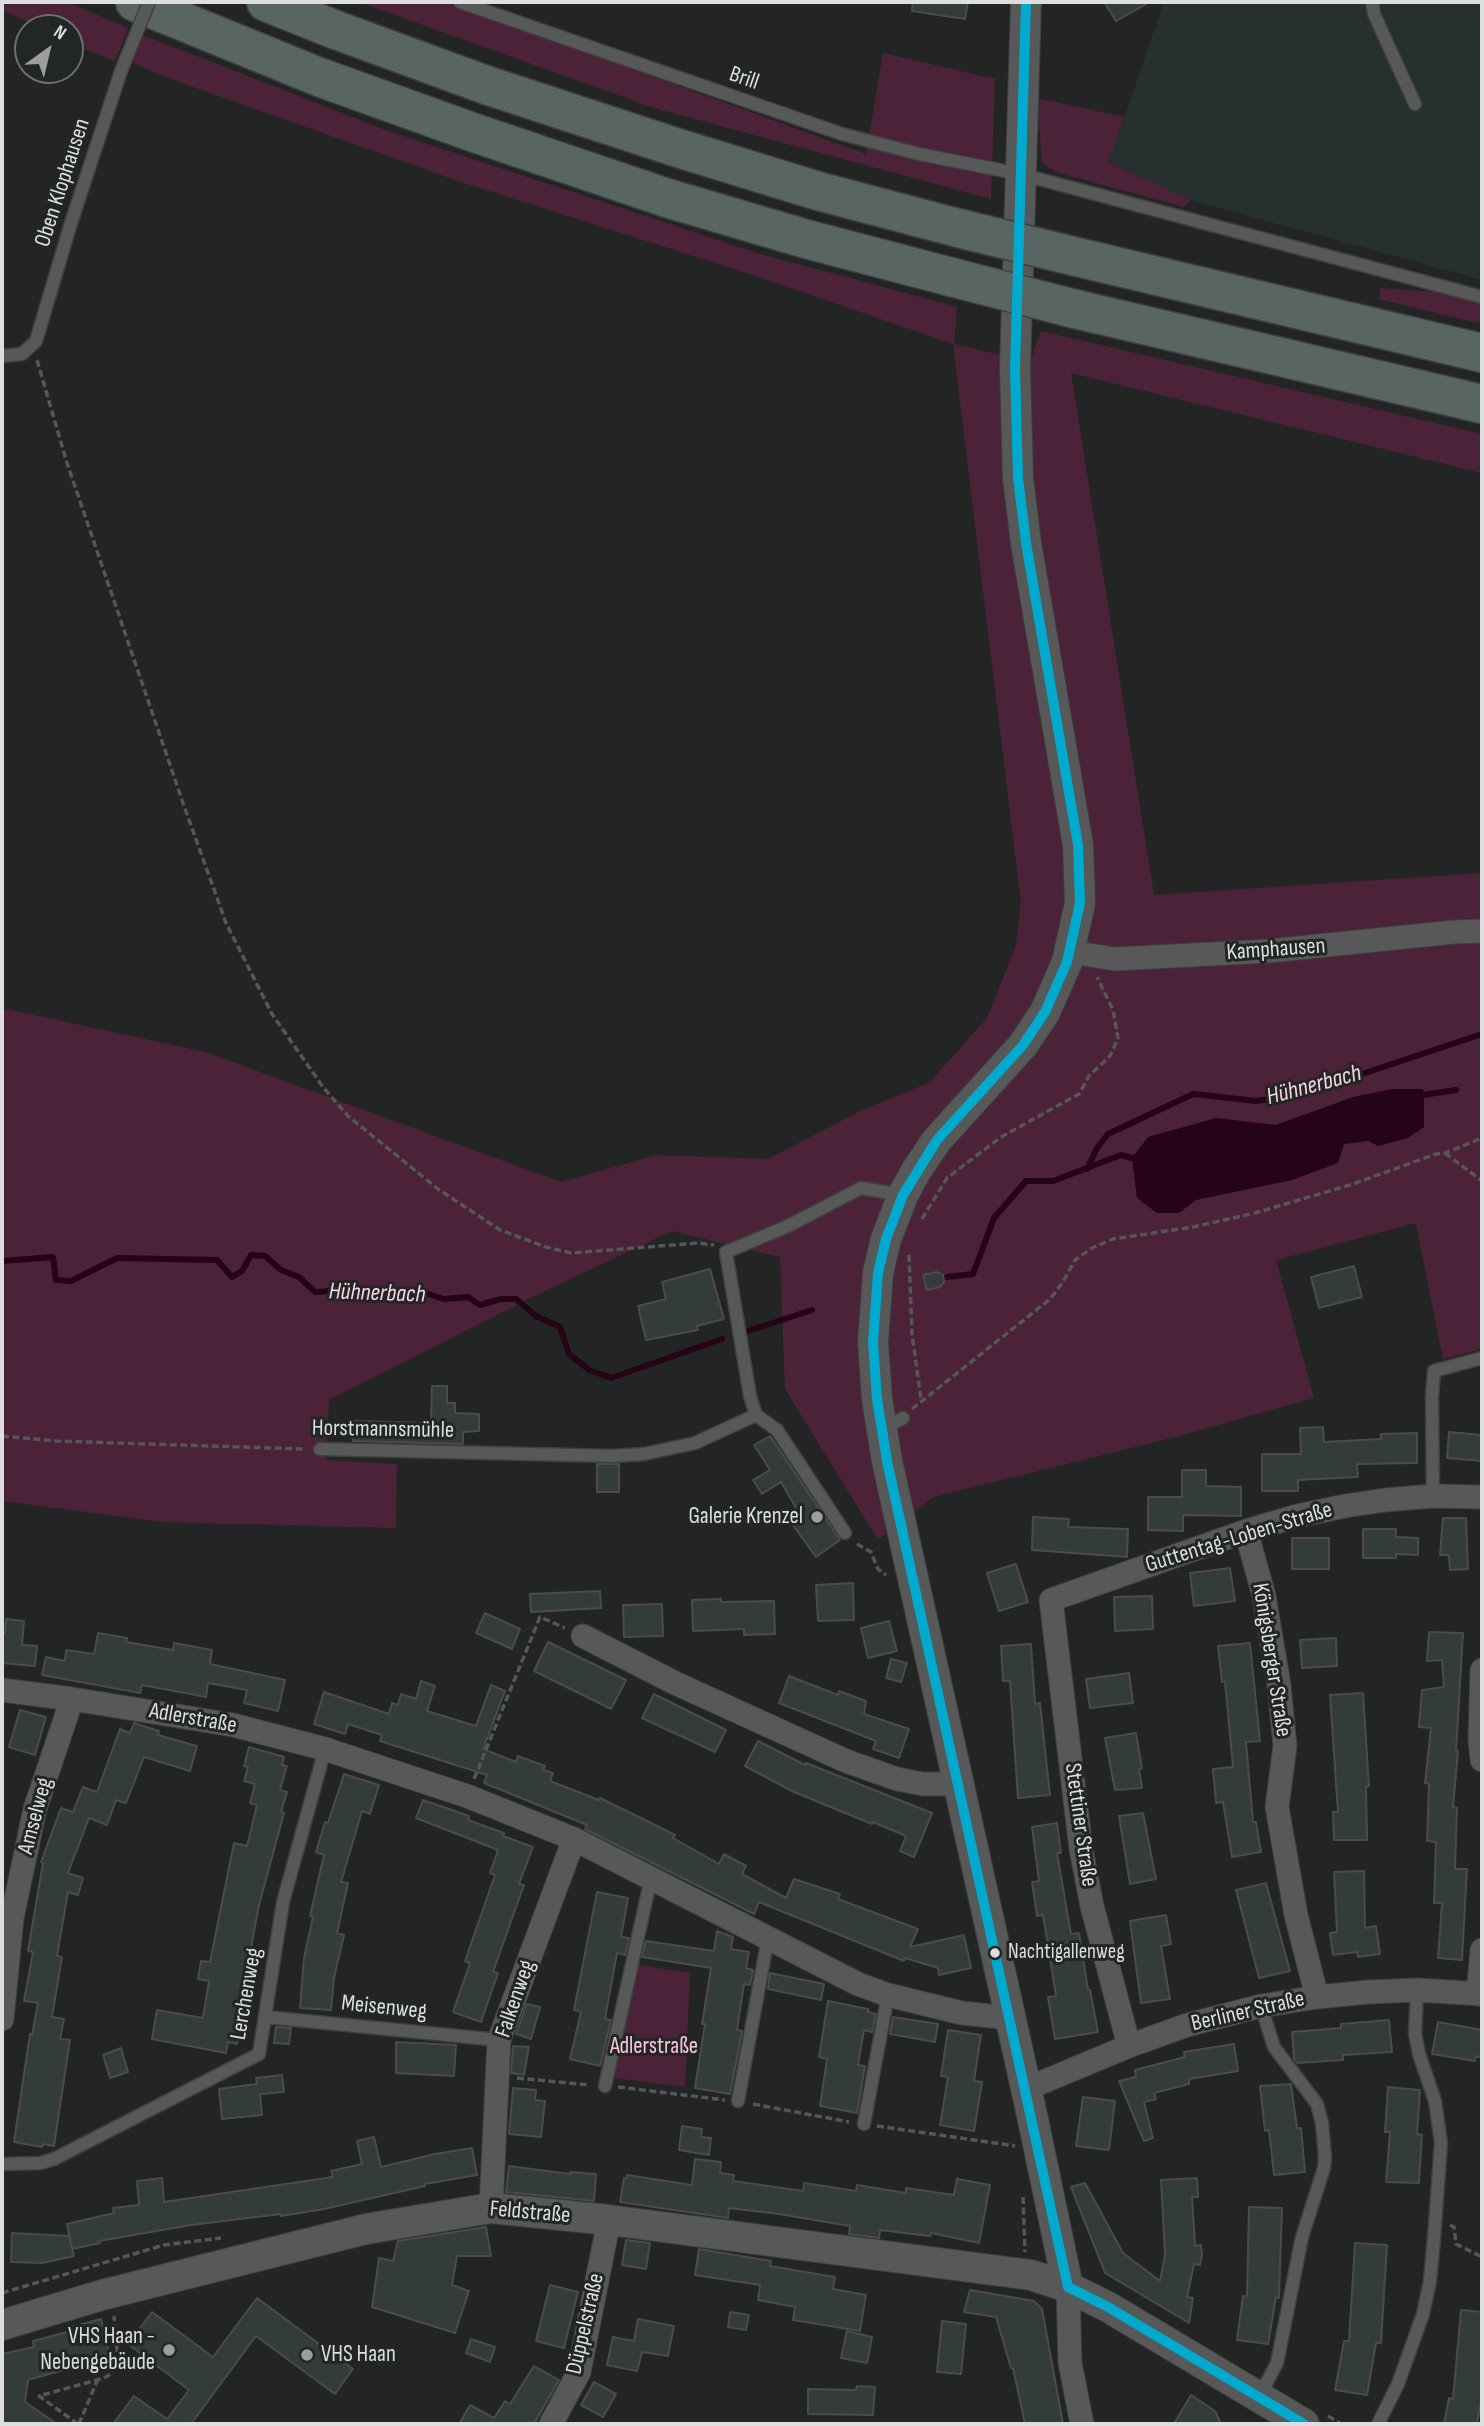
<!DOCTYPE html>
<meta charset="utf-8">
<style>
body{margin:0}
#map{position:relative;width:1484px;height:2426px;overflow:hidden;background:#232524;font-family:"Sofia Sans Condensed",sans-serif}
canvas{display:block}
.frame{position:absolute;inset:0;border:4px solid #dcdfde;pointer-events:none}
.north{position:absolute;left:14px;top:14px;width:70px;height:70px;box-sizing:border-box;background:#222625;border:2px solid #6c706f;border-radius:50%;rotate:34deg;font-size:19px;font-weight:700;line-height:28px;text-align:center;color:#dcdfde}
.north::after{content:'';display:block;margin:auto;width:24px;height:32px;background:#9b9e9d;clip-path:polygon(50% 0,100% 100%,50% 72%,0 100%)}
</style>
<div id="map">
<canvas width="1484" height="2426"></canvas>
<div class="frame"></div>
<div class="north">N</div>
</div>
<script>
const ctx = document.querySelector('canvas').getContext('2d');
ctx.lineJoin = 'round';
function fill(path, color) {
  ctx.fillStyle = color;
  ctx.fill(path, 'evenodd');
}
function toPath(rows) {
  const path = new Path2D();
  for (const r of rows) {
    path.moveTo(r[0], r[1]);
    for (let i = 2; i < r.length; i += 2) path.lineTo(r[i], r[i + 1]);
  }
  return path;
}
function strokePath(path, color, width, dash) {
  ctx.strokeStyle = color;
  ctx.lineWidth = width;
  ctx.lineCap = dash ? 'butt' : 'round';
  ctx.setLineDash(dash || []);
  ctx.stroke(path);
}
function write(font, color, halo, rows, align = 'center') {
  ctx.font = font + ' "Sofia Sans Condensed",sans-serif';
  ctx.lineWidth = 6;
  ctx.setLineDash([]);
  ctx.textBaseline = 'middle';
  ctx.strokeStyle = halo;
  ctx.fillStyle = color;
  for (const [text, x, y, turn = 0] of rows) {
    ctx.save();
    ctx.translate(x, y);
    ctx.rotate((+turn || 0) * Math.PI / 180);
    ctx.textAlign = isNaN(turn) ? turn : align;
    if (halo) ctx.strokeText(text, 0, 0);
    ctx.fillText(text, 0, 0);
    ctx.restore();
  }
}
fill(toPath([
 [1164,2,1482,2,1482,280,1191,200,1109,162]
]), '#26302e');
fill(toPath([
 [2,2,67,2,128,28,115,62,70,42,70,28,41,28,2,10],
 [359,2,448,2,866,154,883,53,995,79,991,199,654,108],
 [143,35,388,131,757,253,957,307,954,344,1030,362,1041,331,1482,434,1482,473,1071,373,1154,895,1482,873,1482,1349,1443,1359,1416,1223,1276,1260,1314,1398,1179,1436,933,1497,878,1540,785,1389,780,1257,672,1231,530,1298,329,1400,326,1460,397,1464,396,1528,163,1522,2,1501,2,1008,205,1052,561,1182,657,1155,768,1159,862,1110,929,1083,987,1018,1016,945,1021,903,953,344,753,275,461,182,165,77,132,62],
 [1037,98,1124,117,1109,162,1191,200,1184,207,1056,172,1042,163],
 [1380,288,1482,295,1482,324,1379,299],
 [639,1965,690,1973,685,2087,614,2078]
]), '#4c2239');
fill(toPath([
 [1392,1089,1423,1089,1424,1094,1424,1127,1408,1138,1378,1146,1368,1141,1344,1144,1338,1163,1292,1180,1196,1200,1179,1213,1157,1213,1137,1198,1132,1158,1148,1137,1216,1118,1276,1125,1353,1097]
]), '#240416');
strokePath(toPath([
 [1416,1096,1456,1090],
 [1087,1169,1097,1148,1108,1134,1193,1094,1256,1101,1299,1095,1482,1034],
 [2,1261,53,1257,56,1280,71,1281,117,1258,217,1260,232,1277,242,1271,251,1255,265,1256,281,1270,299,1277,315,1292,333,1291,384,1296,422,1292,444,1299,468,1297,480,1305,501,1299,516,1299,536,1316,560,1327,569,1354,589,1370,611,1378,722,1339],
 [947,1277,973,1274,994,1218,1026,1181,1053,1181,1121,1155,1132,1158,1139,1156],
 [748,1331,812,1310]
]), '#240416', 6);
const building = toPath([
 [913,2,968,2,965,19,912,11,913,2],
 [1104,2,1150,2,1116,21,1104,2],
 [1354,1266,1362,1297,1319,1308,1311,1277,1354,1266],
 [710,1269,724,1319,697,1326,698,1330,646,1340,638,1306,666,1299,662,1282,710,1269],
 [937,1272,943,1275,944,1282,940,1287,927,1290,923,1275,937,1272],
 [432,1386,447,1386,447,1403,455,1403,455,1413,479,1414,479,1431,463,1432,463,1444,353,1441,353,1421,431,1423,432,1386],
 [1323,1427,1324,1442,1381,1439,1381,1434,1417,1433,1417,1463,1357,1464,1358,1477,1298,1480,1298,1491,1262,1491,1262,1454,1301,1454,1300,1428,1323,1427],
 [1449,1432,1482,1435,1482,1461,1447,1458,1449,1432],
 [770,1436,840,1540,816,1557,792,1524,797,1521,790,1512,796,1508,781,1482,762,1494,753,1480,770,1470,754,1445,770,1436],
 [597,1464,619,1464,619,1492,597,1492,597,1464],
 [1182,1470,1206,1470,1206,1486,1241,1487,1241,1516,1183,1515,1183,1531,1148,1530,1148,1497,1182,1497,1182,1470],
 [1033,1517,1069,1519,1068,1527,1128,1529,1127,1557,1032,1550,1033,1517],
 [1443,1518,1466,1518,1468,1569,1450,1570,1449,1555,1440,1555,1443,1518],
 [1363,1529,1396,1529,1396,1537,1418,1538,1418,1555,1396,1554,1396,1558,1363,1558,1363,1529],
 [1292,1538,1329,1538,1329,1569,1292,1569,1292,1538],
 [1016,1564,1028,1602,999,1611,987,1573,1016,1564],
 [1230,1568,1235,1601,1194,1606,1190,1573,1230,1568],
 [853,1583,854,1620,818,1621,816,1585,853,1583],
 [600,1591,601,1608,531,1612,530,1594,600,1591],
 [1152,1596,1153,1629,1115,1631,1114,1597,1152,1596],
 [721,1599,721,1602,774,1601,775,1634,744,1635,744,1629,693,1631,692,1600,721,1599],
 [662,1604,663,1636,624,1637,623,1605,662,1604],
 [485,1613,520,1629,512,1649,476,1633,485,1613],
 [6,1619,24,1621,22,1645,37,1646,35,1666,2,1663,2,1633,5,1633,6,1619],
 [889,1621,897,1651,868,1658,861,1628,889,1621],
 [1429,1632,1463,1633,1456,1751,1458,1751,1453,1807,1457,1808,1455,1869,1467,1869,1462,1960,1438,1958,1442,1903,1434,1903,1436,1842,1427,1841,1429,1784,1425,1783,1431,1728,1419,1727,1422,1690,1444,1687,1442,1660,1427,1661,1429,1632],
 [98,1633,127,1638,126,1642,173,1650,174,1643,212,1650,210,1664,285,1680,278,1711,244,1703,247,1690,208,1683,206,1697,142,1685,140,1693,42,1675,46,1657,65,1661,66,1650,94,1654,98,1633],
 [1336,1638,1337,1666,1302,1668,1300,1640,1336,1638],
 [548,1642,626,1680,611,1709,534,1671,548,1642],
 [1250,1643,1260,1741,1246,1742,1253,1822,1256,1822,1261,1852,1232,1857,1223,1802,1216,1803,1213,1769,1233,1767,1225,1682,1222,1682,1218,1646,1250,1643],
 [1031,1644,1035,1704,1040,1703,1050,1795,1018,1798,1010,1681,1003,1681,1001,1646,1031,1644],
 [891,1659,907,1663,901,1682,886,1678,891,1659],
 [1129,1673,1133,1703,1090,1708,1086,1679,1129,1673],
 [789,1676,838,1695,839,1691,866,1701,864,1714,909,1729,899,1758,873,1749,876,1741,779,1703,789,1676],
 [421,1681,435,1686,427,1711,476,1726,491,1685,505,1691,483,1749,516,1762,518,1756,545,1766,543,1770,553,1773,550,1781,599,1800,600,1798,647,1821,675,1835,673,1838,719,1864,724,1854,746,1866,742,1874,786,1898,794,1879,840,1894,838,1899,918,1929,910,1947,964,1935,971,1968,939,1975,938,1968,905,1958,904,1961,759,1902,754,1914,585,1829,587,1825,484,1783,487,1775,380,1741,382,1735,348,1724,345,1734,314,1724,324,1692,389,1714,392,1703,398,1705,401,1694,416,1699,421,1681],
 [1363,1693,1369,1786,1366,1787,1367,1840,1334,1840,1333,1812,1338,1812,1330,1695,1363,1693],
 [654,1694,726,1730,715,1752,642,1718,654,1694],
 [20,1710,46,1717,35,1755,9,1747,20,1710],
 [134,1723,159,1731,158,1735,197,1746,190,1771,144,1757,126,1803,116,1800,107,1825,89,1818,68,1873,83,1878,78,1895,68,1892,57,1956,62,1957,52,2017,64,2019,60,2039,70,2040,54,2146,43,2144,42,2147,14,2142,30,2034,32,2035,38,2003,24,2001,33,1952,28,1951,43,1863,41,1862,61,1808,73,1812,83,1787,97,1792,120,1729,130,1733,134,1723],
 [1136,1733,1142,1768,1139,1769,1142,1788,1115,1790,1105,1738,1136,1733],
 [758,1741,805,1765,806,1763,932,1813,914,1857,900,1851,906,1836,873,1822,872,1824,794,1792,745,1766,758,1741],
 [249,1747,284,1757,282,1765,287,1766,280,1790,287,1792,281,1812,284,1813,259,1905,251,1947,249,1947,239,2006,245,2007,237,2044,228,2042,226,2053,152,2039,157,2010,203,2018,209,1981,198,1979,201,1961,210,1962,234,1843,247,1846,257,1805,250,1803,255,1784,244,1781,248,1767,244,1766,249,1747],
 [344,1774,379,1785,370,1814,362,1811,341,1882,348,1883,337,1933,344,1935,334,1978,331,2010,300,2008,304,1958,313,1917,310,1916,324,1855,316,1852,325,1822,328,1823,344,1774],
 [423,1800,469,1816,468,1820,504,1833,503,1836,533,1847,519,1884,524,1885,493,1972,498,1973,481,2022,453,2012,470,1963,465,1961,495,1875,490,1873,498,1850,416,1818,423,1800],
 [1143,1813,1156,1879,1130,1884,1119,1816,1143,1813],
 [1057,1823,1061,1853,1057,1853,1071,1934,1079,1933,1088,1990,1090,1990,1098,2032,1055,2039,1048,1997,1056,1996,1043,1915,1037,1916,1032,1882,1039,1881,1032,1827,1057,1823],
 [1364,1871,1365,1928,1376,1926,1380,1954,1358,1957,1357,1952,1333,1955,1330,1933,1337,1932,1334,1872,1364,1871],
 [1266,1883,1290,1971,1259,1978,1236,1890,1266,1883],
 [597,1892,628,1898,621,1937,629,1938,625,1955,617,1953,605,2019,611,2020,600,2066,570,2059,581,2012,574,2010,597,1892],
 [1166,1915,1171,1944,1161,1946,1170,1999,1141,2003,1130,1921,1166,1915],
 [717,1931,733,1937,731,1949,749,1952,746,1968,753,1970,750,1985,744,1984,737,2030,742,2031,730,2094,695,2088,705,2024,702,2024,711,1968,642,1957,646,1941,714,1951,717,1931],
 [770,1973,824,1984,821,2000,768,1989,770,1973],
 [828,2001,868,2009,868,2012,876,2014,872,2032,864,2030,858,2065,865,2066,857,2113,820,2106,827,2059,819,2057,828,2001],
 [527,2004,540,2007,531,2039,516,2034,527,2004],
 [893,2017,938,2024,935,2042,890,2034,893,2017],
 [1389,2020,1392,2052,1343,2055,1343,2060,1297,2063,1294,2059,1292,2032,1341,2028,1341,2024,1389,2020],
 [1438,2022,1482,2030,1482,2058,1476,2056,1475,2061,1432,2054,1438,2022],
 [276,2027,291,2028,289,2044,274,2043,276,2027],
 [948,2030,981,2035,974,2081,982,2082,974,2131,940,2125,948,2077,941,2076,948,2030],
 [396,2042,456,2045,454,2076,396,2073,396,2042],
 [1234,2044,1238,2071,1189,2079,1189,2084,1154,2093,1156,2099,1144,2102,1153,2138,1144,2141,1119,2081,1136,2077,1135,2070,1185,2057,1184,2052,1234,2044],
 [513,2046,529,2047,524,2075,511,2073,513,2046],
 [121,2048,128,2072,110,2078,103,2055,121,2048],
 [282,2075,284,2092,260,2094,262,2115,222,2119,219,2089,257,2084,256,2078,282,2075],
 [1291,2084,1297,2128,1301,2128,1305,2172,1274,2175,1269,2130,1265,2131,1260,2086,1291,2084],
 [1388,2087,1420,2090,1417,2134,1422,2135,1419,2183,1386,2182,1390,2132,1385,2132,1388,2087],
 [513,2088,536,2090,535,2100,545,2101,541,2137,509,2134,513,2088],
 [1083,2097,1115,2101,1109,2150,1076,2146,1083,2097],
 [682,2126,702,2129,701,2137,711,2138,709,2155,679,2150,682,2126],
 [374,2137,381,2167,435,2154,472,2148,477,2175,425,2184,425,2186,324,2209,281,2216,281,2214,191,2225,99,2241,100,2243,72,2249,67,2224,114,2213,113,2208,139,2205,137,2181,162,2178,164,2202,333,2177,331,2171,362,2164,357,2141,374,2137],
 [695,2159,721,2162,720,2173,734,2175,733,2181,803,2191,804,2183,856,2191,857,2185,906,2193,906,2188,954,2195,957,2179,990,2185,979,2243,931,2233,930,2236,880,2230,879,2238,849,2234,850,2226,779,2214,729,2208,728,2218,620,2202,624,2178,627,2178,627,2175,692,2185,695,2159],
 [509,2166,570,2174,570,2172,596,2174,594,2201,506,2192,509,2166],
 [1197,2178,1198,2197,1192,2197,1195,2246,1201,2245,1202,2256,1200,2265,1194,2264,1187,2297,1193,2298,1189,2323,1105,2273,1071,2187,1085,2183,1123,2253,1160,2281,1165,2255,1161,2180,1197,2178],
 [1249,2207,1282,2208,1279,2298,1276,2297,1268,2344,1237,2340,1243,2296,1247,2296,1249,2207],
 [486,2227,491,2256,457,2256,452,2285,469,2291,455,2333,372,2307,379,2258,393,2261,398,2241,486,2227],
 [12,2233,69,2236,74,2256,42,2263,11,2262,12,2233],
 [626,2240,650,2243,646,2269,622,2265,626,2240],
 [1355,2243,1387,2245,1381,2343,1376,2343,1367,2395,1335,2390,1344,2341,1349,2341,1355,2243],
 [699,2249,771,2261,770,2266,835,2277,833,2289,866,2295,860,2331,793,2320,795,2307,758,2300,760,2285,695,2275,699,2249],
 [550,2285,578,2292,564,2348,536,2341,550,2285],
 [970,2290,1034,2301,1042,2309,1063,2424,1025,2424,1013,2368,1011,2368,996,2317,964,2312,970,2290],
 [257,2298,353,2369,335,2394,256,2336,191,2424,113,2424,134,2396,167,2419,189,2390,128,2344,152,2312,213,2357,257,2298],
 [1461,2310,1482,2312,1482,2396,1477,2424,1444,2424,1449,2398,1453,2399,1461,2310],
 [730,2312,749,2315,746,2330,728,2327,730,2312],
 [101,2319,109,2353,73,2362,74,2367,28,2380,25,2402,57,2424,2,2424,2,2354,34,2347,33,2341,71,2331,71,2327,101,2319],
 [638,2319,674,2326,668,2356,642,2352,637,2371,607,2365,613,2337,634,2341,638,2319],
 [942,2321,966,2324,961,2374,937,2372,942,2321],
 [847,2331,872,2337,867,2363,841,2358,847,2331],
 [471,2339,495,2347,490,2362,466,2353,471,2339],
 [534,2366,559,2380,534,2424,459,2424,470,2405,494,2418,505,2401,510,2404,534,2366],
 [594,2382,616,2394,603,2417,581,2405,594,2382],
 [857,2386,875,2387,873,2415,808,2414,808,2389,856,2390,857,2386],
 [1191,2395,1215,2411,1221,2424,1174,2424,1191,2395]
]);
fill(building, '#333c3b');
strokePath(building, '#4a4c4b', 2);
const service = toPath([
 [460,2,842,134,919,154,1020,174,1482,297],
 [1372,2,1374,14,1415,104],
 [2,356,22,354,36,341,71,223,121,71],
 [882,1430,903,1418],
 [320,1449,613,1456,644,1454,695,1443,756,1415],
 [1433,1496,1432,1397,1434,1371,1482,1358],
 [845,1533,777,1430,756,1415,750,1396,726,1252,788,1226,861,1188,903,1195],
 [265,2017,499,2040],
 [605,2086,651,1878],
 [738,2101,768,1938],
 [864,2124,888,1995],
 [2,2164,41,2163,54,2159,259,2054,283,1902,325,1749],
 [1259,2397,1277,2363,1302,2237,1324,2168,1325,2157,1322,2123,1317,2104,1274,2047,1261,2006],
 [1378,2424,1398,2384,1423,2314,1430,2281,1434,2238,1441,2143,1435,2101,1419,2054,1415,2034,1417,1990]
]);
const minor = toPath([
 [1070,952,1115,959,1269,951,1454,932,1482,931],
 [1246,1531,1264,1596,1279,1685,1285,1746,1277,1807,1296,1915,1317,1997],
 [583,1636,675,1683,846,1761,897,1779,923,1784,944,1784,957,1782],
 [1482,1670,1480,1739,1482,1760],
 [2,1690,72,1699,233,1725,325,1749,467,1796,574,1839,858,1984,888,1995,962,2013,1010,2018],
 [1478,1994,1482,1950],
 [2,2019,12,1918,35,1809,72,1699],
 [1129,2046,1092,1906,1081,1849,1051,1600,1246,1531,1297,1516,1345,1506,1385,1500,1433,1496,1482,1497],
 [1026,2089,1129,2046,1187,2025,1261,2006,1317,1997,1368,1992,1417,1990,1482,1994],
 [491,2208,499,2040,574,1839],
 [1068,2287,1070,2363,1082,2424],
 [551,2424,579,2372,609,2220]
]);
const tertiary = toPath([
 [1026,2,1015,369,1018,478,1026,543,1078,845,1080,903,1067,962,1045,1012,1023,1045,937,1140,916,1171,903,1195,886,1239,878,1273,873,1342,877,1399,887,1461,1032,2115,1068,2287],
 [2,2325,102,2295,366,2229,491,2208,609,2220,1031,2275,1068,2287,1108,2307,1304,2424]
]);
const motorway = toPath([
 [135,2,319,77,472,132,667,198,806,239,951,277],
 [266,2,336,30,486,85,678,148,818,191,958,228],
 [1077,257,1482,353],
 [1075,309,1482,404]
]);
strokePath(service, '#3e403f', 15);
strokePath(minor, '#3e403f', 25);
strokePath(tertiary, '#3e403f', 32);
strokePath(motorway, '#3e403f', 41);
strokePath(toPath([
 [37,360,67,463,183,803,226,923,272,1014,323,1087,348,1116,438,1189,500,1230,546,1247,571,1253,698,1243,714,1245],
 [1445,1153,1482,1181],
 [922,1219,947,1178,1001,1137,1079,1094,1089,1076,1110,1056,1118,1038,1113,1010,1097,977],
 [909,1255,912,1334,921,1399],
 [912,1409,1050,1299,1063,1282,1075,1260,1092,1248,1113,1239,1193,1227,1255,1213,1353,1184,1436,1154,1445,1153,1482,1138],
 [2,1436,56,1441,304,1449],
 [857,1544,871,1552,878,1569,886,1575],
 [474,1779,540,1617,565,1628],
 [517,2078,589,2085],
 [618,2087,725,2100],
 [753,2104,849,2122],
 [877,2126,1015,2146],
 [1023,2197,1025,2252],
 [1450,2225,1454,2227,1456,2244,1482,2257],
 [2,2293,164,2245,221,2238],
 [363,2354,372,2360],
 [1328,2416,1341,2424],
 [78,2424,39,2396,104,2378,111,2374,118,2360,114,2316],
 [79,2424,97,2381]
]), '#555656', 3.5, [7, 3.5]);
strokePath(service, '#575858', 12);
strokePath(minor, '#575858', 23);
strokePath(tertiary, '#575858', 30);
strokePath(motorway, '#586563', 38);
const serviceBridge = toPath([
 [121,71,149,2]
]);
const motorwayBridge = toPath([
 [958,228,1077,257],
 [951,277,1075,309]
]);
strokePath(serviceBridge, '#3e403f', 15, []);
strokePath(motorwayBridge, '#3e403f', 41, []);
strokePath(serviceBridge, '#575858', 12);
strokePath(motorwayBridge, '#586563', 38);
strokePath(toPath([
 [1026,2,1015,369,1018,478,1026,543,1078,845,1080,903,1067,962,1045,1012,1023,1045,937,1140,903,1195,886,1239,878,1273,873,1342,877,1399,887,1461,1068,2287],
 [1068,2287,1108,2307,1304,2424]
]), '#00a9ce', 10);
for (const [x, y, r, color] of [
 [817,1517,7,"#9b9e9d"],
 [995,1953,6,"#dcdfde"],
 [169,2350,7,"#9b9e9d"],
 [307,2355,7,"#9b9e9d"]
]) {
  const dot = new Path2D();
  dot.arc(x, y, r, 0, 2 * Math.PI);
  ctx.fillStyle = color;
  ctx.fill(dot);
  strokePath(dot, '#222625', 2.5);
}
write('21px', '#dcdfde', '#222625', [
 ["Nachtigallenweg",1008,1953]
], 'left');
write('23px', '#dcdfde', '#222625', [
 ["Brill",744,79,19],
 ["Oben Klophausen",63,183,-72],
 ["Kamphausen",1276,950,-4],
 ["Horstmannsmühle",383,1430,1],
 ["Guttentag-Loben-Straße",1239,1538,-17],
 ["Königsberger Straße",1271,1660,81],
 ["Adlerstraße",193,1719,10],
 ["Amselweg",36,1816,-75],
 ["Stettiner Straße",1080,1825,82],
 ["Lerchenweg",247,1994,-80],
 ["Falkenweg",516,1999,-71],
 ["Meisenweg",384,2008,6],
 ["Berliner Straße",1248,2012,-13],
 ["Feldstraße",530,2213,5],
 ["Düppelstraße",586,2324,-77]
]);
write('23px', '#dcdfde', '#222625', [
 ["Galerie Krenzel",803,1517],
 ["VHS Haan -",155,2337],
 ["Nebengebäude",155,2363],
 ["VHS Haan",321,2355,"left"]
], 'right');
write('23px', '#fcc5de', '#222625', [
 ["Adlerstraße",654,2047]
]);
write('italic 24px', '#fad5e6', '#222625', [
 ["Hühnerbach",1314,1086,-15],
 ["Hühnerbach",377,1294,2]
]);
</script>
